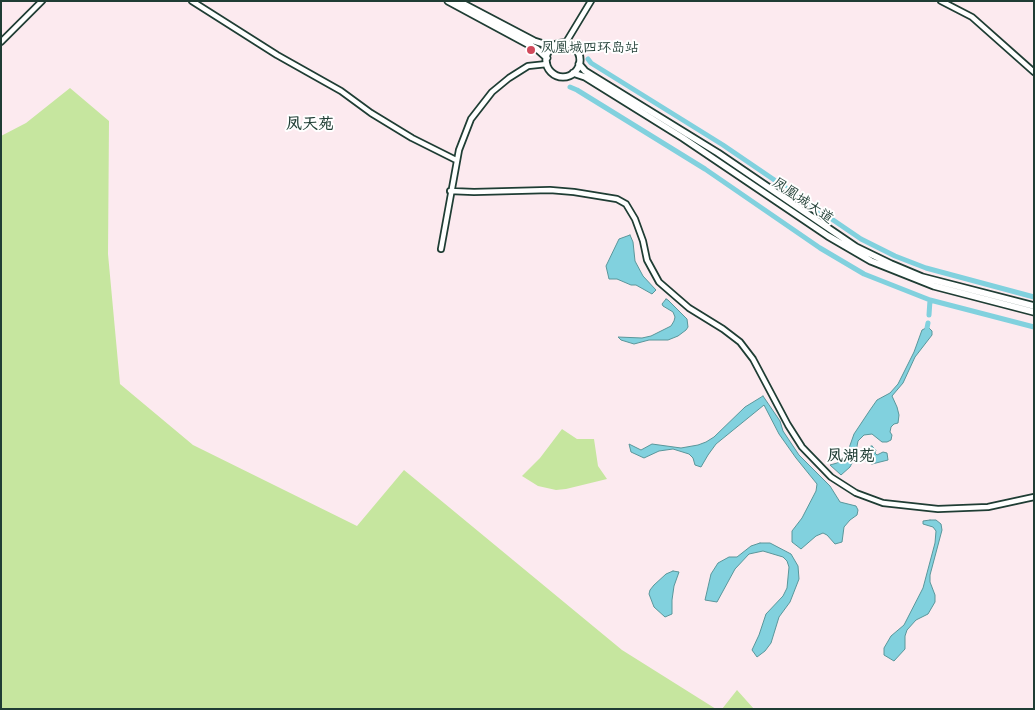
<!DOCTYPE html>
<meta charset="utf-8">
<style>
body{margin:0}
#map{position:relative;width:1035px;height:710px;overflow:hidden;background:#fceaef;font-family:Kalam,sans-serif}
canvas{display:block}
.frame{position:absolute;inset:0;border:2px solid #1f3d34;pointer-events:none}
</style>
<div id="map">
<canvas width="1035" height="710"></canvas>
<div class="frame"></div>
</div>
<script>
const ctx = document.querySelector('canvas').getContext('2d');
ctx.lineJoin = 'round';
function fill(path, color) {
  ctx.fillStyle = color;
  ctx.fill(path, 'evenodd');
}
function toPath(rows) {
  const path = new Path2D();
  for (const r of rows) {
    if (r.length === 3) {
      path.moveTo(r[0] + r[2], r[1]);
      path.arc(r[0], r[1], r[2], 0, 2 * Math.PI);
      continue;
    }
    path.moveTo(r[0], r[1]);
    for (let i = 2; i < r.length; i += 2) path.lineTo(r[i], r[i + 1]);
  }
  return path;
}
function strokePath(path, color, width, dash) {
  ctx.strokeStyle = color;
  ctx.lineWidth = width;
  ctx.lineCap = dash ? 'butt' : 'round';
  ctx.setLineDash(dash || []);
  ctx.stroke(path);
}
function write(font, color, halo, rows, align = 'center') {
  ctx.font = font + ' Kalam,"LXGW WenKai TC",sans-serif';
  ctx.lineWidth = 4;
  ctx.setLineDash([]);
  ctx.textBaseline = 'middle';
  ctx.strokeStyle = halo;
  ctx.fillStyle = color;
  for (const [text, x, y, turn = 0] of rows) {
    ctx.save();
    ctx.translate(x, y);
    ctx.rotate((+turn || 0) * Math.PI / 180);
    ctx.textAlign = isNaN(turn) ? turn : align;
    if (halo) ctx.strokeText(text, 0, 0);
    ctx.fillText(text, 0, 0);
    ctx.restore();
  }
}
fill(toPath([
 [70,88,109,121,108,254,120,384,193,445,357,526,404,470,622,650,716,709,1,709,1,136,26,123],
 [562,429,577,439,594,439,598,466,607,479,566,489,556,490,538,486,522,476,540,458],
 [737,690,754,709,722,709]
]), '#c6e69f');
const water = toPath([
 [630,235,633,242,635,261,643,276,656,290,652,294,636,285,631,285,617,279,609,279,606,266,619,239,630,235],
 [666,299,668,300,687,319,688,327,686,330,678,336,668,340,649,340,634,344,621,340,618,337,642,338,651,336,671,326,674,321,675,317,673,312,663,306,662,304,666,299],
 [926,328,929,328,932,331,932,335,915,357,903,383,892,396,897,407,899,415,898,423,894,424,891,427,890,432,892,435,891,440,887,442,882,442,872,434,864,435,858,441,855,457,850,467,841,475,830,465,837,463,844,458,848,451,854,434,870,410,877,400,890,393,898,384,914,352,922,330,926,328],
 [763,396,780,421,783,431,799,455,830,486,840,502,856,506,858,510,857,515,850,520,844,527,842,542,835,544,827,535,823,533,816,536,801,549,792,542,792,531,802,518,816,491,817,484,796,458,779,434,764,405,716,444,708,455,701,467,695,465,693,458,689,454,673,449,659,451,644,458,631,452,629,444,641,450,652,444,681,448,698,445,706,442,714,437,745,407,763,396],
 [872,446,876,450,875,453,877,455,883,452,887,453,888,460,872,464,866,462,863,456,863,451,867,447,872,446],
 [930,520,936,520,941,524,942,530,930,575,930,582,935,595,935,602,928,614,916,620,907,630,905,636,905,649,894,661,884,655,884,648,891,636,904,625,923,588,935,543,936,531,933,527,923,524,923,521,930,520],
 [760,543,770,543,791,554,798,566,799,579,790,602,779,617,771,643,765,651,757,657,752,650,759,635,766,614,783,596,787,588,789,567,787,561,783,557,763,551,749,554,735,569,717,602,705,600,711,574,718,563,729,557,737,557,751,546,760,543],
 [673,571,679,572,674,586,672,600,672,614,665,617,654,607,649,594,650,590,654,585,666,574,673,571]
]);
fill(water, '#81d1de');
strokePath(water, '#5a969a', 1);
strokePath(toPath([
 [588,59,591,63,723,145,861,239,895,256,926,268,1034,297],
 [570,87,577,90,705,169,820,248,864,274,930,300,1034,327],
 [929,315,930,300],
 [927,328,928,323]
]), '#81d1de', 5);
const minor = toPath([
 [192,1,277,55,341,91,371,113,412,138,456,160],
 [941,1,972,17,1034,72],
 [1,42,42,1],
 [565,44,591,1],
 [450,191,474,192,550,190,574,192,617,199,626,204,635,219,643,241,647,260,659,282,689,308,723,329,740,342,753,359,788,425,802,447,831,477,856,493,883,503,938,509,988,507,1034,497],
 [441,249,459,150,471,119,492,92,509,78,528,66,547,64]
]);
const major = toPath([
 [448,1,537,49,547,58],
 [458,1,534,41,553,47],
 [563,60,17],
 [579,64,585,71,718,153,856,247,891,264,922,277,1034,306],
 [573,73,585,77,683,138,828,236,871,261,934,286,1034,312]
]);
strokePath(minor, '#1f3d34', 8);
strokePath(major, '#1f3d34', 9);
strokePath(minor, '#fff', 4.5);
strokePath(major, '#fff', 5.5);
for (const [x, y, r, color] of [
 [531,50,5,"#d1495b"]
]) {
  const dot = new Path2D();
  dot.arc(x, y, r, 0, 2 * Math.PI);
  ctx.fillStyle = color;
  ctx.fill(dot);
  strokePath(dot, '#fff', 2);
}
write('14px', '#1f3d34', '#fff', [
 ["凤凰城四环岛站",541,50]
], 'left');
write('14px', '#1f3d34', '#fff', [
 ["凤凰城大道",802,202,34]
]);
write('bold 16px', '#1f3d34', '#fff', [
 ["凤天苑",310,126],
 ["凤湖苑",851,458]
]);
</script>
